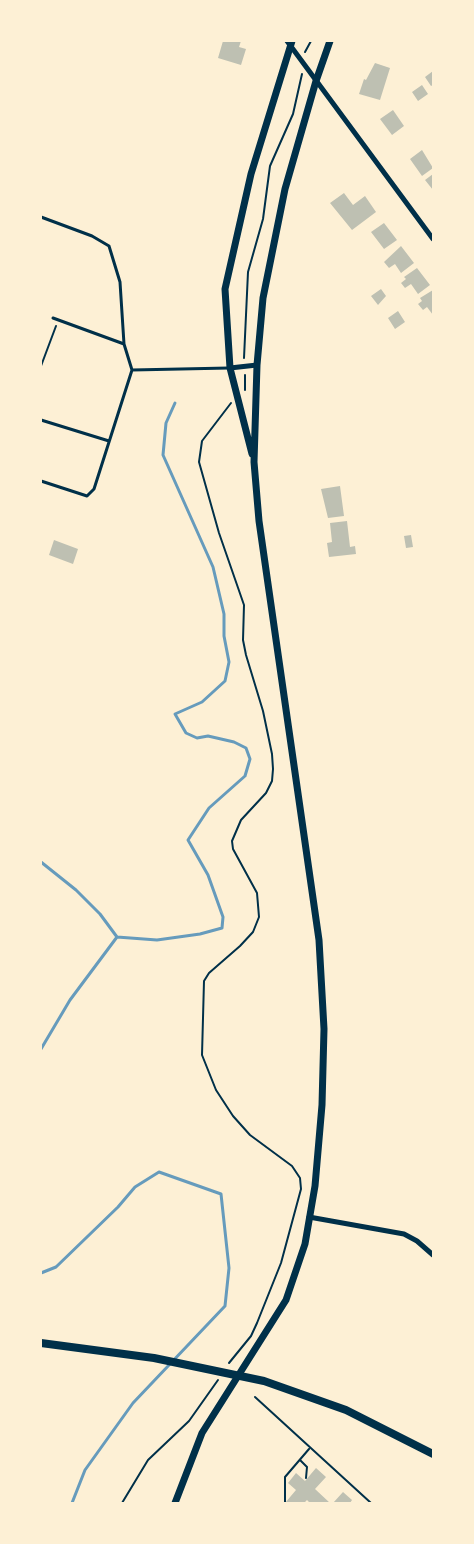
<!DOCTYPE html>
<style>
body{margin:0}
#map{position:relative;width:474px;height:1544px;overflow:hidden;background:#fdf0d5;font-family:"Roboto Condensed",sans-serif}
canvas{display:block}
.frame{position:absolute;inset:0;border:42px solid #fdf0d5;pointer-events:none}
</style>
<div id="map">
<canvas width="474" height="1544"></canvas>
<div class="frame"></div>
</div>
<script>
const ctx = document.querySelector('canvas').getContext('2d');
ctx.lineJoin = 'round';
function toPath(rows) {
  const path = new Path2D();
  for (const r of rows) {
    path.moveTo(r[0], r[1]);
    for (let i = 2; i < r.length; i += 2) path.lineTo(r[i], r[i + 1]);
  }
  return path;
}
function strokePath(path, color, width, dash) {
  ctx.strokeStyle = color;
  ctx.lineWidth = width;
  ctx.lineCap = dash ? 'butt' : 'round';
  ctx.setLineDash(dash || []);
  ctx.stroke(path);
}
function fill(path, color) {
  ctx.fillStyle = color;
  ctx.fill(path, 'evenodd');
}
strokePath(toPath([
 [41,862,76,890,100,914,117,937,70,1000,41,1049],
 [117,937,157,940,200,934,222,928,223,917,208,875,188,840,209,808,245,776,250,759,246,748,234,742,208,736,197,738,186,733,175,714,202,702,225,681,229,662,224,636,224,614,213,567,163,455,166,423,175,403],
 [41,1273,56,1267,118,1207,135,1187,159,1172,221,1194,229,1268,225,1306,133,1403,85,1470,72,1503]
]), '#669bbc', 3);
fill(toPath([
 [223,41,241,41,239,47,246,49,241,65,218,58],
 [375,63,390,68,380,100,359,94,364,79,366,80],
 [433,71,433,85,431,86,425,77],
 [422,85,428,94,418,101,412,92],
 [393,110,404,126,392,135,380,119],
 [422,150,433,168,422,176,410,159],
 [433,174,433,190,425,180],
 [344,193,353,205,365,196,376,212,352,230,330,203],
 [384,223,397,240,384,249,371,232],
 [401,246,414,263,401,273,395,264,389,268,384,262],
 [417,268,430,285,418,294,411,284,405,288,401,283,406,279,404,277],
 [381,289,386,296,378,305,371,296],
 [433,290,433,315,427,307,423,310,418,304,422,301,420,298],
 [398,311,405,322,395,329,388,318],
 [340,486,344,516,328,518,321,489],
 [347,521,350,547,355,546,356,554,329,557,327,543,332,542,330,523],
 [411,535,413,547,406,548,404,536],
 [54,540,78,549,73,564,49,555],
 [316,1468,326,1477,315,1489,330,1503,310,1503,307,1500,304,1503,285,1503,296,1490,288,1483,296,1473,305,1481],
 [343,1492,352,1500,350,1503,333,1503]
]), '#bec0b2');
strokePath(toPath([
 [305,52,311,41],
 [244,358,248,272,263,219,270,166,293,114,302,74],
 [41,366,56,326],
 [245,375,245,390],
 [229,1363,251,1336,257,1323,281,1263,301,1189,300,1178,292,1166,250,1135,233,1116,216,1090,202,1055,204,981,209,973,240,946,253,932,259,917,257,893,233,849,232,841,241,820,266,793,272,781,273,769,272,754,263,711,246,655,243,640,244,605,219,533,199,462,202,441,231,403],
 [255,1397,371,1503],
 [300,1460,307,1467,306,1478],
 [122,1503,148,1460,189,1421,218,1380],
 [285,1503,285,1477,309,1449]
]), '#003049', 2);
strokePath(toPath([
 [41,217,92,236,109,246,120,282,124,344,132,370,229,368],
 [53,318,124,344],
 [41,420,109,441],
 [41,481,87,496,94,489,132,370]
]), '#003049', 3);
strokePath(toPath([
 [287,41,433,239],
 [230,368,257,365],
 [309,1217,404,1234,417,1241,433,1255]
]), '#003049', 5);
strokePath(toPath([
 [252,454,230,368,225,289,251,174,292,41],
 [175,1503,202,1433,286,1300,305,1244,315,1186,322,1105,324,1029,319,940,259,521,254,462,257,365,263,298,285,189,316,81,330,41]
]), '#003049', 7);
strokePath(toPath([
 [41,1343,154,1358,264,1381,346,1410,433,1454]
]), '#003049', 8);
</script>
